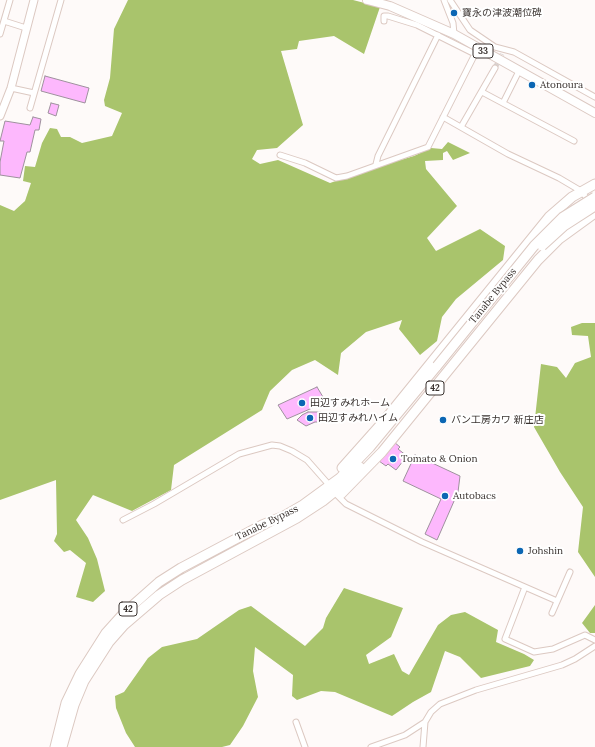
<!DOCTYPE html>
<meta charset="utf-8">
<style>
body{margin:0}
canvas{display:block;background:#fefaf9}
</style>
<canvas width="595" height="747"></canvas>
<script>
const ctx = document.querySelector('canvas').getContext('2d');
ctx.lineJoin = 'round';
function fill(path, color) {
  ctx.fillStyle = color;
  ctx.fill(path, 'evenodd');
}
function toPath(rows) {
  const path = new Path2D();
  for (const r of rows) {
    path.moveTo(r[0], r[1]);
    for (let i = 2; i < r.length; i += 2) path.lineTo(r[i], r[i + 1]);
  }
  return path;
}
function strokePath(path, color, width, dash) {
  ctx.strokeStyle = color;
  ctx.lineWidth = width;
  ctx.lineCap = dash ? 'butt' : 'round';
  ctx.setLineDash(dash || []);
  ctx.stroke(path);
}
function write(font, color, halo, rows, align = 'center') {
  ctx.font = font + ' Lora,"Noto Sans JP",serif';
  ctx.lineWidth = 4;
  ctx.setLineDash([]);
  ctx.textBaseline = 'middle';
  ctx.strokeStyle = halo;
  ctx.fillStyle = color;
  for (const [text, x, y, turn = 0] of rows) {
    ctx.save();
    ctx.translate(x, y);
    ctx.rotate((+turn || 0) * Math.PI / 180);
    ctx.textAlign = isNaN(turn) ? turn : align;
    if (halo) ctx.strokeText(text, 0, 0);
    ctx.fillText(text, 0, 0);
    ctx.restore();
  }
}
fill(toPath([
 [128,0,353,0,380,7,364,54,334,36,299,41,297,49,281,51,303,125,277,148,257,150,252,159,260,164,278,160,330,183,380,166,414,156,431,148,442,149,448,142,470,153,453,160,447,151,443,153,443,160,425,161,426,169,457,206,427,238,436,251,480,229,505,246,503,260,456,299,442,317,437,341,420,355,399,329,402,320,366,332,341,353,338,375,315,360,292,370,270,391,262,410,174,465,171,490,132,511,93,495,76,520,88,538,97,559,105,591,93,602,76,597,86,563,70,550,64,552,54,541,57,534,56,480,0,500,0,205,14,211,25,201,31,183,23,181,25,166,35,167,42,143,50,128,57,129,61,137,70,137,82,143,112,136,122,113,105,106,104,100,110,78,114,29],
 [582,323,595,323,595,577,578,552,583,507,560,472,534,427,541,364,557,367,566,378,575,363,591,357,588,336,572,335,571,327],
 [344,588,403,608,391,637,366,655,369,664,394,654,402,671,409,675,438,625,451,615,465,612,498,630,496,642,524,654,534,660,530,666,481,678,460,657,445,651,431,692,413,702,392,716,335,692,321,691,297,700,292,696,293,675,255,647,253,671,258,697,243,726,230,745,222,747,135,747,126,733,116,708,115,696,124,692,148,658,162,647,197,639,239,610,251,606,305,646,323,628,326,618],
 [595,605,595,633,590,633,582,623]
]), '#a9c46c');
const building = toPath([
 [45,76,89,88,85,103,41,91,45,76],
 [51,103,59,105,56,116,48,113,51,103],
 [33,117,41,119,39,130,35,130,30,152,27,152,20,178,0,175,0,162,4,141,0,141,5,121,30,125,33,117],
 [317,387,326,402,287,419,278,405,317,387],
 [308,412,321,412,320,422,315,422,306,426,297,420,302,415,308,412],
 [394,442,400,447,398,449,407,456,396,470,388,464,386,466,379,461,394,442],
 [415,455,460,476,458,492,437,540,425,534,441,499,403,481,415,455]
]);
fill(building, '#fdb8fd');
strokePath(building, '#9e919d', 1);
strokePath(toPath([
 [495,68,502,54]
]), '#d7d2d1', 5, [5, 2.5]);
const minor = toPath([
 [444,0,453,23,454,34],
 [450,0,470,30,495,47,514,52,595,97],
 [4,21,26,28],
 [0,34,10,0],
 [11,88,34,93],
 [482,92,574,141],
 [503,103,519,71],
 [30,108,61,0],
 [443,117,508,154,559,178,581,191,590,202],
 [461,127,495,68],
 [280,155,305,163,336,178,347,176,428,147,475,54,417,25,388,16,384,16,384,21],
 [376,164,378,156,438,35],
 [336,494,346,504,422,542,557,601],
 [123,520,154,504,239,454,272,445,280,446,292,451,307,460,330,486],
 [525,587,505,639,534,652,553,649,585,635,595,640],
 [552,613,570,572],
 [296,722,305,747],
 [371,747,405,735,425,722],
 [423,747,425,722,431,712,440,704,476,690,562,665,575,659,595,646]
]);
const tertiary = toPath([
 [0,116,11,88,34,0]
]);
const primary = toPath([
 [367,0,390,6,454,34,595,113]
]);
const trunk = toPath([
 [342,468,383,422,549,217,572,197,595,184],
 [341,494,382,452,538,260,559,239,595,213],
 [55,747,66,703,80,674,106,633,124,613,159,582,181,568,262,525,284,516,303,505,340,478,370,447,437,366],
 [62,747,74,705,84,681,109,642,124,625,159,595,182,580,297,518,323,501,344,484,360,467]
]);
strokePath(minor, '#dcc9c2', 7);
strokePath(tertiary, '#dcc9c2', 9);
strokePath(primary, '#dcc9c2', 10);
strokePath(trunk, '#dcc9c2', 11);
strokePath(minor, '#fff', 5);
strokePath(tertiary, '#fff', 7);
strokePath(primary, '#fff', 8);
strokePath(trunk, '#fff', 9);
const trunkBridge = toPath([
 [542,246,564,226,595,206],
 [437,366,534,246,563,217,595,197]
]);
strokePath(trunkBridge, '#dcc9c2', 11, []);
strokePath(trunkBridge, '#fff', 9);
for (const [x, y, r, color] of [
 [454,13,4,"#0b66b3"],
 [532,85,4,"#0b66b3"],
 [302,403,4,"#0b66b3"],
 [310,418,4,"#0b66b3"],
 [443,420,4,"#0b66b3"],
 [393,459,4,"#0b66b3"],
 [445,496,4,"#0b66b3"],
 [520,551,4,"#0b66b3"]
]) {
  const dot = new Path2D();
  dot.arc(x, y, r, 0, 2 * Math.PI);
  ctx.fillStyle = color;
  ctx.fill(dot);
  strokePath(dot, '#fff', 1.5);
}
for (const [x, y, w] of [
 [483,51,20],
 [435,388,18],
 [128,609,18]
]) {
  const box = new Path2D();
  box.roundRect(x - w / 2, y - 7, w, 14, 3);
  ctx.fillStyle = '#fff';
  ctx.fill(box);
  strokePath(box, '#3a3330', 1);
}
write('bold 9px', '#3a3330', null, [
 ["33",483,51],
 ["42",435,388],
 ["42",128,609]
]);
write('10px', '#3a3330', '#fff', [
 ["寶永の津波潮位碑",462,13],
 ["Atonoura",540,85],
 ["田辺すみれホーム",310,403],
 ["田辺すみれハイム",318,418],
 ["パン工房カワ 新庄店",451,420],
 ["Tomato & Onion",401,459],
 ["Autobacs",453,496],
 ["Johshin",528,551]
], 'left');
write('10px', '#3a3330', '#fff', [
 ["Tanabe Bypass",493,296,-51],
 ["Tanabe Bypass",267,523,-26]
]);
</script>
